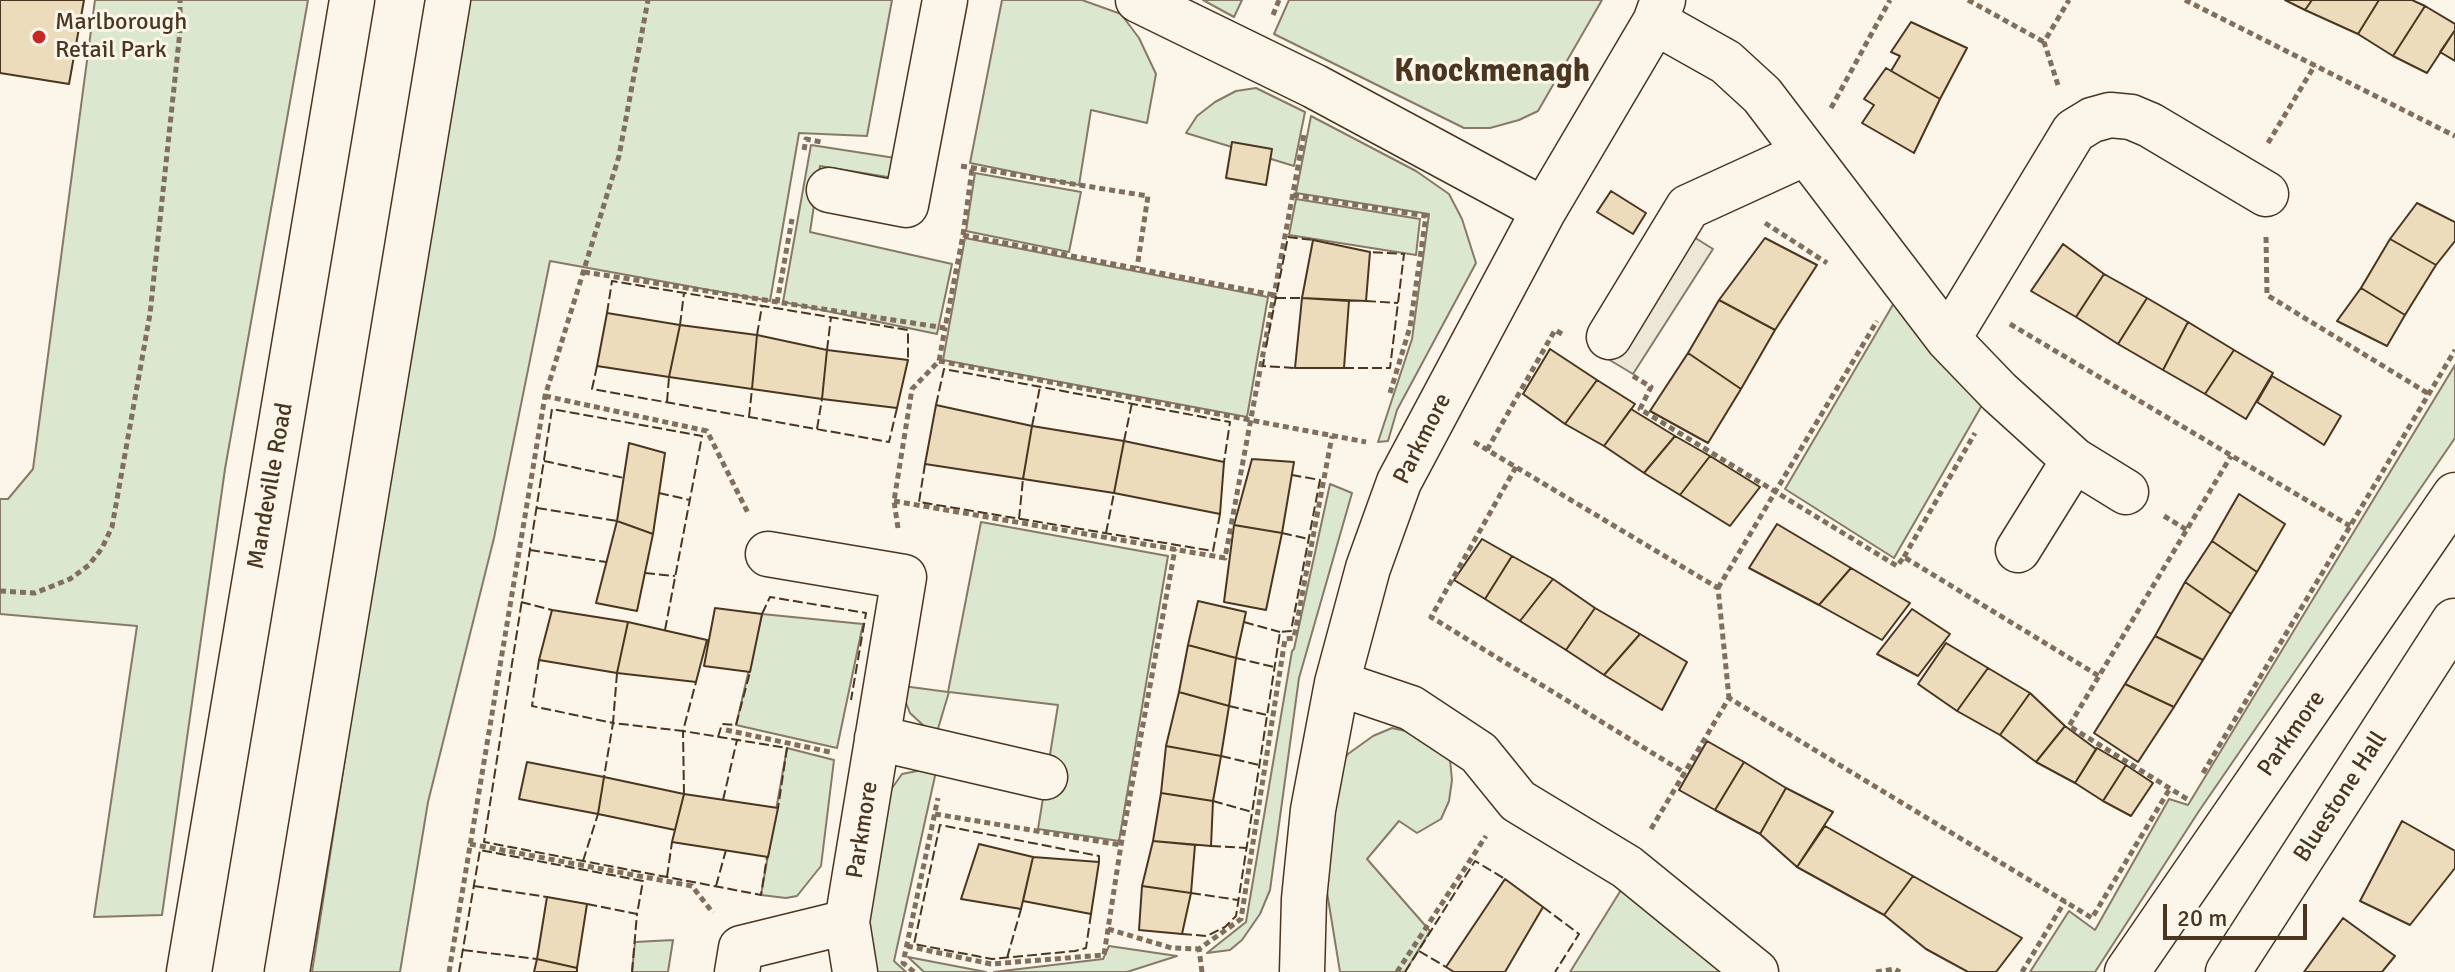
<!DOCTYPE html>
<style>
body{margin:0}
#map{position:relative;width:2455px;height:972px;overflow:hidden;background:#fbf6e9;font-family:Signika,sans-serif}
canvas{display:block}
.scale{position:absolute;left:2163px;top:904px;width:144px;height:36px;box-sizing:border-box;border:4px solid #4a3520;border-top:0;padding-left:10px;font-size:24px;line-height:28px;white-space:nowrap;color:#4a3520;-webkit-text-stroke:6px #fbf6e9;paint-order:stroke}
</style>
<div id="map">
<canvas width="2455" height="972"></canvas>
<div class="scale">20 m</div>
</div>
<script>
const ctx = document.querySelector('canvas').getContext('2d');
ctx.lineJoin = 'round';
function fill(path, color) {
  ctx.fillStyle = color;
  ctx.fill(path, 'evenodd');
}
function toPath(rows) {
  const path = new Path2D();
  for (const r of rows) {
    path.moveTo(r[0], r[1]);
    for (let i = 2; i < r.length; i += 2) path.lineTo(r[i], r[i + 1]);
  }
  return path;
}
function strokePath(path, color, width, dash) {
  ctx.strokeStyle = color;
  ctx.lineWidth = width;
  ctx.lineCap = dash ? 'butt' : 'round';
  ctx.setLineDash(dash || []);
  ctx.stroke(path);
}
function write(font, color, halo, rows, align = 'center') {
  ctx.font = font + ' Signika,sans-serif';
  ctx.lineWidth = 6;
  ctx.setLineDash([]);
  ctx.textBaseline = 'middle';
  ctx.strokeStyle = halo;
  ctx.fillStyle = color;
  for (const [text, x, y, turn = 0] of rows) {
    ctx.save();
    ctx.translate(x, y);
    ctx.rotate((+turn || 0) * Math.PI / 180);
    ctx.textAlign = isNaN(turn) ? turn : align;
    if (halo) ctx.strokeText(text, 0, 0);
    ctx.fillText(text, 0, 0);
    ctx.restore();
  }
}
const green = toPath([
 [95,0,308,0,225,469,162,915,94,917,137,626,0,614,0,499,8,499,33,469,95,0],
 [467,0,892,0,867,136,799,133,770,301,550,261,494,538,428,802,400,972,312,972,400,402,467,0],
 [1002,0,1082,0,1121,14,1139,38,1156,74,1147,123,1091,110,1079,185,970,163,1002,0],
 [1203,0,1242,0,1234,17,1203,0],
 [1289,0,1602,0,1538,111,1519,120,1490,128,1464,128,1274,34,1289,0],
 [1256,88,1305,112,1294,166,1186,133,1197,116,1215,102,1236,91,1256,88],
 [1311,116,1416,171,1449,194,1462,219,1476,263,1397,410,1388,441,1378,442,1412,339,1429,214,1296,193,1311,116],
 [811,145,921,162,918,182,820,166,810,232,952,264,937,334,783,302,811,145],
 [975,173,1081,192,1069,252,966,231,975,173],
 [1296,199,1420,219,1416,255,1289,235,1296,199],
 [965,238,1268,297,1247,417,943,360,965,238],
 [1901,291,1989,393,1894,558,1785,489,1901,291],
 [2455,365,2455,438,2199,811,2095,972,2030,972,2069,911,2095,930,2169,799,2188,805,2455,365],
 [1330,484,1352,493,1299,678,1270,890,1260,914,1242,940,1230,950,1207,953,1246,922,1292,651,1294,649,1330,484],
 [981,522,1168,556,1119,841,1038,829,1058,705,949,692,937,732,924,726,910,713,904,698,903,686,948,692,981,522],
 [762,614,863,624,837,748,736,725,762,614],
 [1392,728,1415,733,1450,760,1452,780,1449,801,1441,819,1417,833,1399,821,1367,859,1430,931,1405,972,1340,972,1318,837,1330,779,1348,754,1373,736,1392,728],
 [787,748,834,760,821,866,797,896,786,898,761,895,787,748],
 [937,767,894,961,906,972,869,972,865,902,885,798,902,774,937,767],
 [1621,890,1723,972,1570,972,1621,890],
 [673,940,668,972,632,972,635,942,673,940],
 [1109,946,1177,956,1127,972,994,972,1103,959,1109,946],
 [908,957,986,972,924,972,908,957]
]);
fill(green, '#dce7d0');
strokePath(green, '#887966', 2);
const parking = toPath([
 [1681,229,1713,249,1633,374,1603,356,1681,229]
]);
fill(parking, '#ede7d9');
strokePath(parking, '#887966', 2);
const building = toPath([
 [0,0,84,0,69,84,0,73,0,0],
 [2285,0,2312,0,2305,10,2285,0],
 [2312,0,2379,0,2358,34,2305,10,2312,0],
 [2379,0,2412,0,2425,6,2393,56,2358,34,2379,0],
 [2425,6,2455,24,2455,30,2427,73,2393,56,2425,6],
 [1911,22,1967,48,1940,99,1891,71,1900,56,1891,52,1911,22],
 [2455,30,2455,61,2440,52,2455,30],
 [1886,68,1940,99,1914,153,1862,123,1874,105,1864,99,1886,68],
 [1232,142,1272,149,1266,185,1226,178,1232,142],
 [1611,191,1646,213,1633,234,1597,212,1611,191],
 [2417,203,2455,222,2455,241,2436,265,2390,239,2417,203],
 [1765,238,1817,265,1775,330,1719,300,1765,238],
 [2390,239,2436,265,2405,315,2361,288,2390,239],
 [1313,240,1370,252,1366,301,1302,298,1313,240],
 [2063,244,2104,274,2076,317,2031,291,2063,244],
 [2104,274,2147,298,2118,344,2076,317,2104,274],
 [2361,288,2405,315,2387,346,2337,321,2361,288],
 [1302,298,1349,301,1344,368,1295,368,1302,298],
 [2147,298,2188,322,2163,370,2118,344,2147,298],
 [1719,300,1775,330,1741,389,1688,353,1719,300],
 [607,313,680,325,669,377,597,366,607,313],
 [2188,322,2234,350,2205,394,2163,370,2188,322],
 [680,325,757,335,752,389,669,377,680,325],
 [757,335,827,350,822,399,752,389,757,335],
 [1550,349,1597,380,1565,424,1523,394,1550,349],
 [827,350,908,360,897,408,822,399,827,350],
 [2234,350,2273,373,2246,419,2205,394,2234,350],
 [1688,353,1741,389,1708,443,1650,411,1688,353],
 [2272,376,2341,416,2324,445,2257,402,2272,376],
 [1597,380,1635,404,1604,446,1565,424,1597,380],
 [936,405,1032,426,1023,479,925,464,936,405],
 [1631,409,1675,436,1644,473,1604,446,1631,409],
 [1032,426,1124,441,1114,493,1023,479,1032,426],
 [1675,436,1710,456,1680,495,1644,473,1675,436],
 [1124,441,1224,462,1220,514,1114,493,1124,441],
 [629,443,665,453,653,534,617,521,629,443],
 [1710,456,1760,487,1730,526,1680,495,1710,456],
 [1252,459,1294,462,1282,533,1234,525,1252,459],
 [2239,494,2285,524,2257,572,2212,541,2239,494],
 [617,521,653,534,637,611,596,603,617,521],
 [1777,524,1851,568,1819,605,1749,568,1777,524],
 [1234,525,1282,533,1266,610,1224,602,1234,525],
 [1482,539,1512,556,1485,599,1454,580,1482,539],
 [2212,541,2257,572,2231,614,2185,582,2212,541],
 [1512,556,1553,579,1520,621,1485,599,1512,556],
 [1851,568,1910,603,1882,640,1819,605,1851,568],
 [1553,579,1595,608,1566,650,1520,621,1553,579],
 [2185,582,2231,614,2203,660,2155,636,2185,582],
 [1198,601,1246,612,1236,658,1188,645,1198,601],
 [715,608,762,614,750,672,704,666,715,608],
 [1595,608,1640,634,1604,675,1566,650,1595,608],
 [1912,609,1950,634,1918,676,1877,654,1912,609],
 [552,610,628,622,617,673,539,660,552,610],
 [628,622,707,640,696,682,617,673,628,622],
 [1640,634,1687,662,1662,710,1604,675,1640,634],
 [2155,636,2203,660,2174,707,2125,684,2155,636],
 [1946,643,1988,668,1957,711,1918,684,1946,643],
 [1188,645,1236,658,1229,706,1179,692,1188,645],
 [1988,668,2030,693,2000,735,1957,711,1988,668],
 [2125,684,2174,707,2138,762,2094,733,2125,684],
 [1179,692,1229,706,1221,756,1166,746,1179,692],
 [2030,693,2065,726,2036,762,2000,735,2030,693],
 [2065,726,2096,749,2075,783,2036,762,2065,726],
 [1707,741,1744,762,1715,810,1679,790,1707,741],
 [1166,746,1221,756,1213,801,1161,793,1166,746],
 [2097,748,2126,765,2103,801,2075,783,2097,748],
 [527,762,604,777,598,814,519,799,527,762],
 [1744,762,1786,788,1760,834,1715,810,1744,762],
 [2126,765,2153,783,2131,816,2103,801,2126,765],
 [604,777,684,794,675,830,598,814,604,777],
 [1786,788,1833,812,1797,867,1760,834,1786,788],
 [1161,793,1213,801,1211,846,1153,841,1161,793],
 [684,794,778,808,768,857,672,842,684,794],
 [2402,821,2455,851,2455,868,2410,925,2360,901,2402,821],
 [1825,826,1913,876,1884,915,1797,867,1825,826],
 [1153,841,1195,845,1191,893,1142,886,1153,841],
 [979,844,1033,857,1021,909,961,899,979,844],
 [1033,857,1099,862,1091,914,1023,901,1033,857],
 [1913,876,2022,938,1996,972,1968,972,1926,949,1884,915,1913,876],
 [1505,879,1543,907,1505,972,1454,972,1446,967,1505,879],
 [1142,886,1191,893,1182,934,1139,930,1142,886],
 [547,897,587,904,577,968,537,959,547,897],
 [2343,918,2395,956,2382,972,2304,972,2343,918],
 [537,959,577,968,577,972,534,972,537,959]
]);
fill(building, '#ecdcbc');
strokePath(building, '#4a3520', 2);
const street = toPath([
 [1138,0,1314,86,1544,210],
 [1655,22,1726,62,1762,95,1948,339,1999,392,2074,460,2126,492],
 [829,190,906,205,945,0],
 [1609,337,1688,207,1806,153],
 [1948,339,2074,131,2092,120,2110,115,2131,117,2150,125,2266,194],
 [2018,550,2074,460],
 [768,554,904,577,847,922,855,972],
 [1337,683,1411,708,1479,753,1518,801,1627,867,1756,972],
 [877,738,1045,777],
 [737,972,741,948,847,922],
 [1302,972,1304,899,1313,810,1337,683,1368,568,1399,482,1544,210,1655,22,1663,0],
 [2127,972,2455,495],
 [2228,972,2454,621]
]);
const primary = toPath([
 [189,972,352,0],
 [287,972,448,0]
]);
strokePath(street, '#4a3520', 47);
strokePath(primary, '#4a3520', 47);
strokePath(toPath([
 [1968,0,2044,42],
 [2185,0,2455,136],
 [1273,15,1279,0],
 [2058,85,2044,42,2069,0],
 [1831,108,1890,0],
 [2268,143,2315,65],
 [804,150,806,139,821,142],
 [961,166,1148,196,1137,268],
 [1293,195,1426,216,1410,327,1390,393],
 [1765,223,1827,263],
 [963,235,1274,295],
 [2266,237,2267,295,2429,394],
 [584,272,945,328,963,235,972,169],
 [777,303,792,219],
 [2010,324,2350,526],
 [939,361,1366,442],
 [1633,376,1651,387,1640,409,1897,566,1904,557,2099,676],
 [545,396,707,431,748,513],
 [1474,442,1718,588,1729,698],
 [1487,450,1555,330,1562,334],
 [1516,467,1431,617,1685,773],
 [894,501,1225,558,1304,134],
 [2164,516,2187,530],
 [898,528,894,501,912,389,939,361,945,328],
 [1904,557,1975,433],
 [1718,588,1877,321],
 [0,591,35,593,70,579,89,565,102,548,112,527,150,314,180,31,180,0],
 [726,730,830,752],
 [2203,773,2455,350],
 [2187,799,2069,726,2231,456],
 [935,814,1121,845],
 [1651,829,1729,698,2092,918,2169,790],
 [470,844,692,886,713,913],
 [1108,929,1172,948,1199,949],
 [907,946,991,964,1104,955,1121,845,1175,549],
 [449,972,545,396,619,156,648,0],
 [914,972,903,963,938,798],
 [1202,972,1199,949,1241,919,1285,639,1294,638,1332,436],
 [1397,972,1486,836],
 [1876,972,1894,969,1900,972],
 [2022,972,2065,901]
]), '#7f6f5c', 5, [6, 4]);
strokePath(street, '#fbf6e9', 44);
strokePath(primary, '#fbf6e9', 44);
strokePath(toPath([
 [1276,298,1302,298],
 [1366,301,1398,303],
 [607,313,612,281,908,330,908,360],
 [680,325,684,293],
 [757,335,762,306],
 [1266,347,1288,237,1313,240],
 [827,350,831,317],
 [1264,359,1263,366,1295,368],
 [597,366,592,389,889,442,897,408],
 [1344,368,1390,368,1404,254,1370,252],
 [667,402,669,377],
 [936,405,944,369,1230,422,1224,462],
 [749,417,752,389],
 [1032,426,1040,387],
 [817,429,822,399],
 [1124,441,1132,403],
 [544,461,624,478],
 [925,464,919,502,1213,551,1220,514],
 [659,493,690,500],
 [537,508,617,521],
 [1019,519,1023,479],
 [1106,533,1114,493],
 [1282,533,1309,539],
 [530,550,606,562],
 [645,573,675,576],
 [521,602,552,610],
 [762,614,770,597,866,613,851,700],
 [1244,622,1280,632],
 [665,630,702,436,552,409,484,842,761,895,767,857],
 [1236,658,1274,667],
 [539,660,532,706,613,723,604,777],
 [617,673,613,723,683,731,696,682],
 [1229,706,1267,715],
 [718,737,722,724,736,725,750,672],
 [1221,756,1259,765],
 [684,794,683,731,787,748,778,808],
 [723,800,737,740],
 [1213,801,1252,812],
 [1211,846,1246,848],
 [583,861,598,814],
 [667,877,672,842],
 [474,886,547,897],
 [716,886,726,850],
 [1191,893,1238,900],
 [1543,907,1579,934,1555,972],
 [1091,914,1086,948,1075,951,992,959,914,944,940,825,1099,856,1099,862],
 [1182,934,1207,936,1225,927,1236,916,1280,632,1291,631,1320,480,1292,475],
 [463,950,537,959],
 [1419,951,1446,967],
 [1007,958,1021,909],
 [459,972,480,850,643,881,637,914,587,904],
 [632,972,637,914],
 [1405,972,1475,861,1505,879]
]), '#4a3520', 2, [10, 4]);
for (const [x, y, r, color] of [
 [39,37,8,"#c62828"]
]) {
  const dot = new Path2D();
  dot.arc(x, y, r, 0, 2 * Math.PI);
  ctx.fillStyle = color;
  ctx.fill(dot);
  strokePath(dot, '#fbf6e9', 3);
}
write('24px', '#4a3520', '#fbf6e9', [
 ["Marlborough",55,23],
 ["Retail Park",55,51]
], 'left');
write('24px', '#4a3520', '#fbf6e9', [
 ["Parkmore",1423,439,-63],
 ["Mandeville Road",271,486,-80],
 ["Parkmore",2292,734,-55],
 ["Bluestone Hall",2341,797,-57],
 ["Parkmore",863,830,-81]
]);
write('bold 32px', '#4a3520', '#fbf6e9', [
 ["Knockmenagh",1492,73]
]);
</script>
